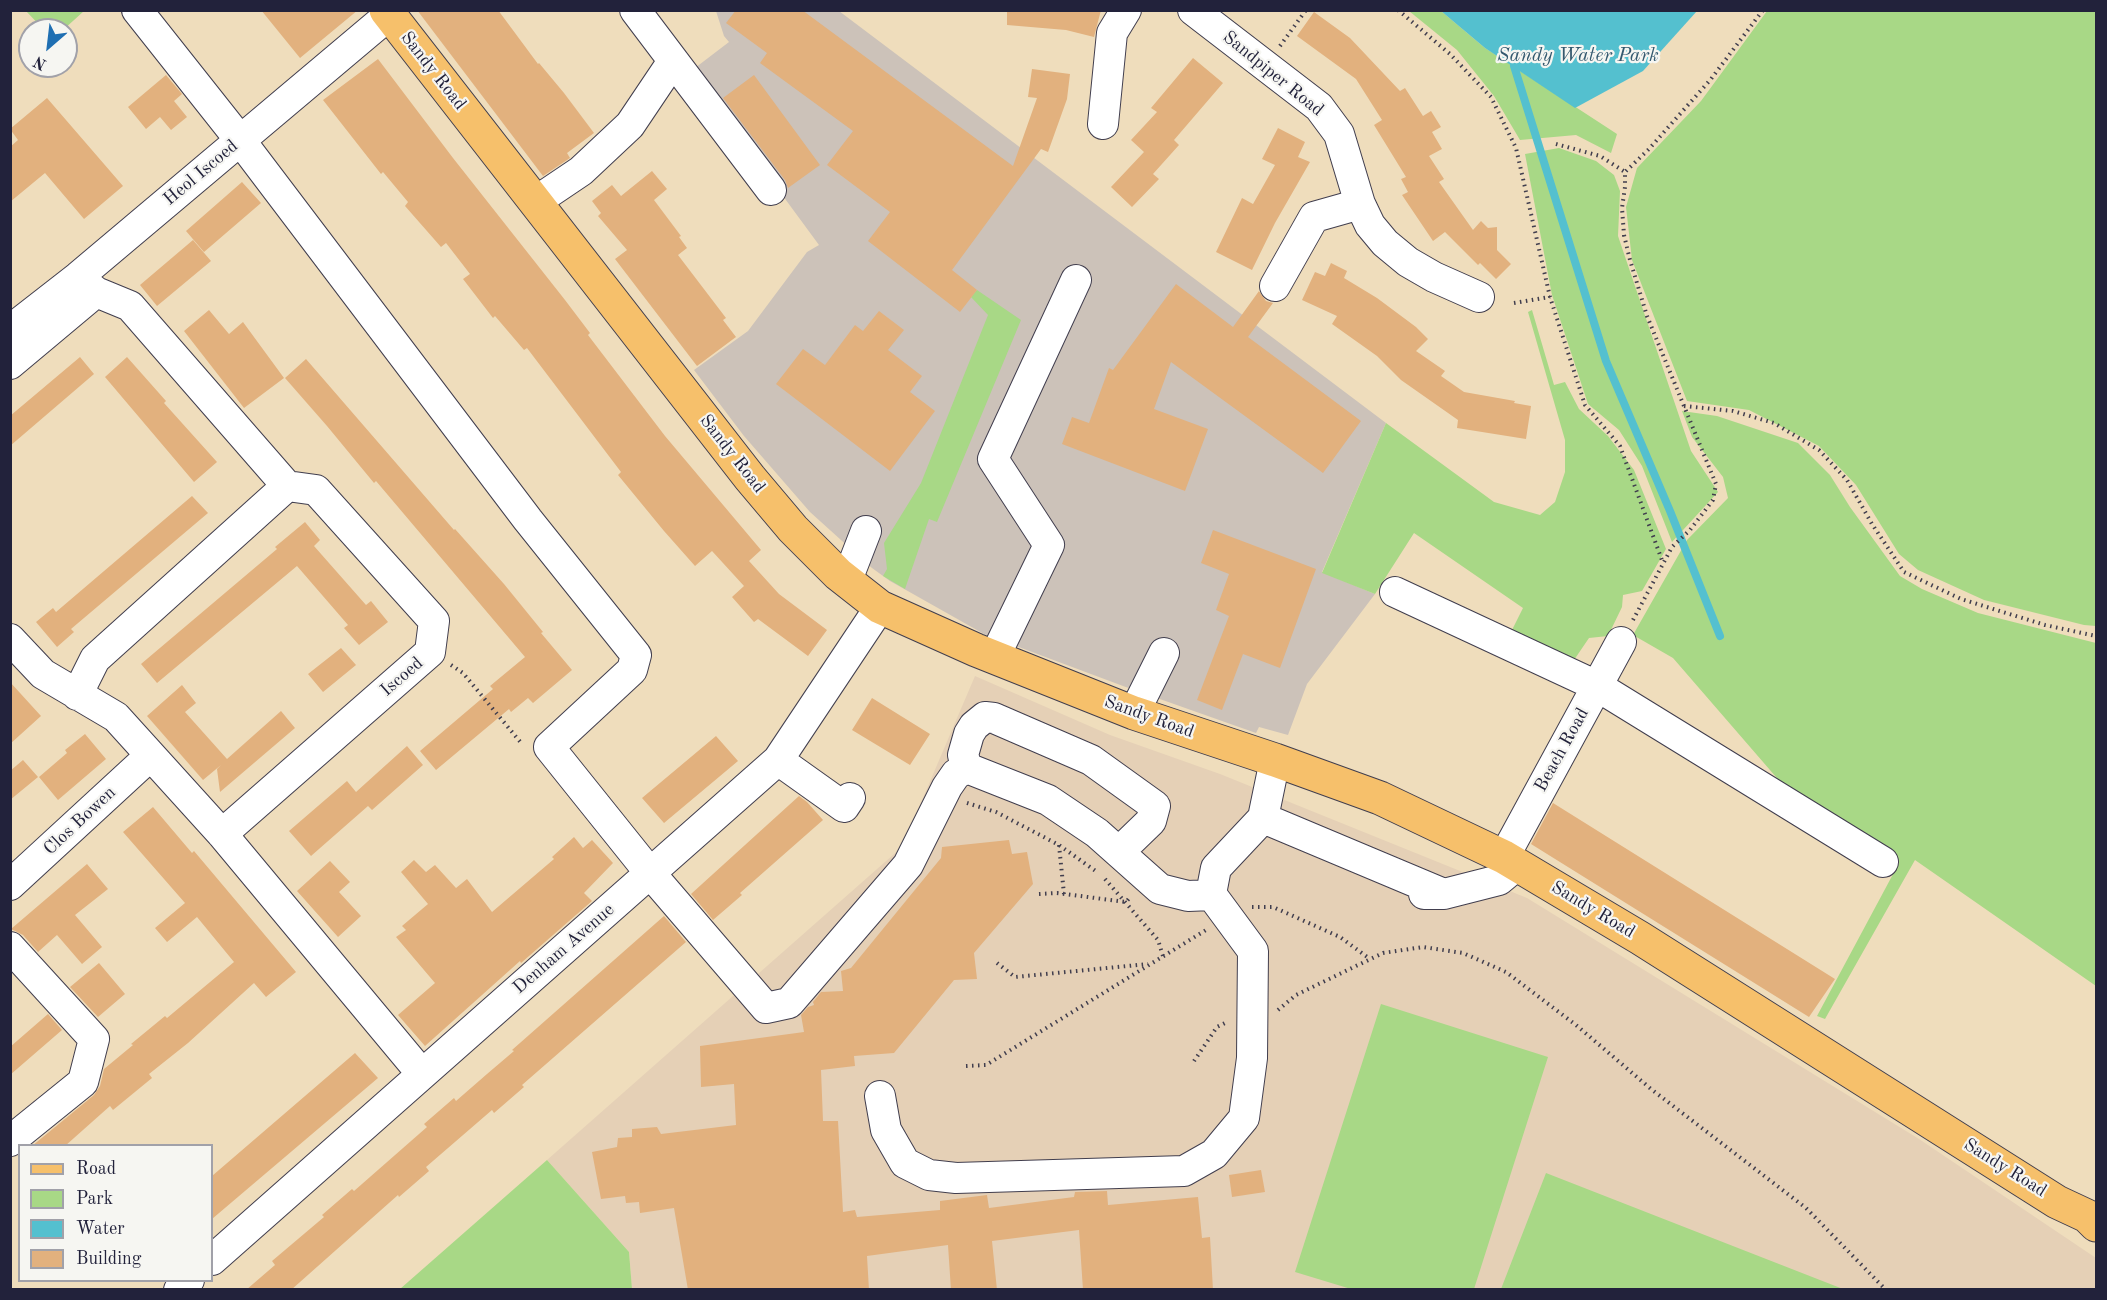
<!DOCTYPE html>
<style>
body{margin:0}
#map{position:relative;width:2107px;height:1300px;overflow:hidden;background:#efddbc;font-family:"Old Standard TT",serif}
canvas{display:block}
.frame{position:absolute;inset:0;border:12px solid #22223b;pointer-events:none}
.legend{position:absolute;left:18px;top:1144px;width:195px;height:138px;box-sizing:border-box;background:#f6f6f2;border:2px solid #a1a1a9;margin:0;padding:8px 10px;list-style:none;font-size:18px;color:#22223b}
.legend li{display:flex;align-items:center;gap:12px;height:30px}
.legend b{width:30px;border:2px solid #a1a1a9}
.north{position:absolute;left:18px;top:18px;width:60px;height:60px;box-sizing:border-box;background:#f6f6f2;border:2px solid #a1a1a9;border-radius:50%;rotate:208deg;font-size:16px;font-weight:700;line-height:24px;text-align:center;color:#22223b}
.north::after{content:'';display:block;margin:auto;width:21px;height:27px;background:#1f6fb2;clip-path:polygon(50% 0,100% 100%,50% 72%,0 100%)}
</style>
<div id="map">
<canvas width="2107" height="1300"></canvas>
<div class="frame"></div>
<ul class="legend">
<li><b style="height:8px;background:#f6c06b"></b>Road</li>
<li><b style="height:16px;background:#a8d886"></b>Park</li>
<li><b style="height:16px;background:#54c0cf"></b>Water</li>
<li><b style="height:16px;background:#e2b17e"></b>Building</li>
</ul>
<div class="north">N</div>
</div>
<script>
const ctx = document.querySelector('canvas').getContext('2d');
ctx.lineJoin = 'round';
function fill(path, color) {
  ctx.fillStyle = color;
  ctx.fill(path, 'evenodd');
}
function toPath(rows) {
  const path = new Path2D();
  for (const r of rows) {
    path.moveTo(r[0], r[1]);
    for (let i = 2; i < r.length; i += 2) path.lineTo(r[i], r[i + 1]);
  }
  return path;
}
function strokePath(path, color, width, dash) {
  ctx.strokeStyle = color;
  ctx.lineWidth = width;
  ctx.lineCap = dash ? 'butt' : 'round';
  ctx.setLineDash(dash || []);
  ctx.stroke(path);
}
function write(font, color, halo, rows, align = 'center') {
  ctx.font = font + ' "Old Standard TT",serif';
  ctx.lineWidth = 4.5;
  ctx.setLineDash([]);
  ctx.textBaseline = 'middle';
  ctx.strokeStyle = halo;
  ctx.fillStyle = color;
  for (const [text, x, y, turn = 0] of rows) {
    ctx.save();
    ctx.translate(x, y);
    ctx.rotate((+turn || 0) * Math.PI / 180);
    ctx.textAlign = isNaN(turn) ? turn : align;
    if (halo) ctx.strokeText(text, 0, 0);
    ctx.fillText(text, 0, 0);
    ctx.restore();
  }
}
fill(toPath([
 [975,676,1110,735,1220,774,1527,898,1919,1139,2096,1258,2096,1289,632,1289,629,1252,547,1160,902,847]
]), '#e5d0b6');
fill(toPath([
 [716,11,839,11,1386,423,1322,572,1375,594,1307,684,1288,735,1259,727,1256,733,1123,686,984,634,890,581,872,568,810,512,744,436,694,370,748,331,807,252,819,245,691,71,729,42,724,36]
]), '#ccc2b9');
fill(toPath([
 [26,11,84,11,63,30,44,30],
 [1409,11,1441,11,1485,48,1617,134,1611,153,1576,135,1520,140,1494,96,1457,50],
 [1767,11,2096,11,2096,626,2084,625,1984,600,1918,570,1899,554,1856,485,1819,446,1749,410,1687,401,1632,260,1626,207,1637,168,1701,101],
 [1559,148,1596,161,1614,175,1620,191,1618,236,1691,451,1718,492,1672,542,1642,466,1619,430,1588,404,1552,295,1525,154],
 [977,290,1021,320,937,522,929,519,905,589,883,576,887,569,884,543,921,483,988,315,971,297],
 [1532,310,1554,385,1565,382,1579,409,1608,436,1634,470,1666,549,1642,591,1623,595,1622,607,1608,636,1589,638,1574,660,1511,632,1523,608,1414,533,1375,594,1322,573,1386,423,1494,502,1540,515,1555,502,1565,472,1565,440,1528,312],
 [1682,411,1717,416,1798,443,1830,475,1850,507,1900,576,1922,589,1978,613,2096,643,2096,986,1915,860,1825,1019,1817,1016,1899,863,1789,792,1673,658,1633,635,1687,540,1728,498,1723,477,1692,437],
 [1381,1004,1548,1057,1474,1289,1351,1289,1295,1272],
 [547,1160,629,1252,632,1289,400,1289],
 [1546,1173,1843,1289,1501,1289]
]), '#a8d886');
fill(toPath([
 [1441,11,1697,11,1643,71,1575,108,1485,48]
]), '#54c0cf');
strokePath(toPath([
 [1514,66,1606,361,1670,511,1720,636]
]), '#54c0cf', 8);
fill(toPath([
 [261,10,358,10,300,58],
 [417,10,498,10,538,64,539,63,564,93,594,133,567,153,570,158,543,176],
 [736,10,802,10,1013,166,1037,98,1028,97,1032,69,1070,74,1067,99,1048,152,1041,149,952,270,977,290,960,312,868,241,890,212,827,165,853,131,760,63,767,53,726,23],
 [1007,10,1101,10,1094,37,1066,30,1007,25],
 [1314,12,1350,38,1400,91,1405,88,1423,116,1431,111,1441,127,1432,132,1442,149,1429,156,1444,179,1439,182,1473,230,1481,221,1488,228,1497,227,1497,250,1511,264,1496,279,1480,263,1478,265,1445,232,1433,241,1402,195,1408,192,1401,179,1406,177,1374,125,1382,120,1356,79,1297,36],
 [1193,58,1223,83,1174,140,1179,145,1153,174,1159,179,1132,207,1111,187,1144,152,1131,140,1157,112,1151,108],
 [378,59,453,158,565,300,590,333,588,335,665,436,761,550,749,561,779,594,827,630,808,656,758,619,754,622,732,597,744,586,712,551,695,566,664,531,618,475,621,472,527,348,524,350,495,316,493,318,463,279,470,274,446,243,441,247,405,206,408,202,383,172,381,174,323,100],
 [166,75,182,94,174,101,187,117,171,130,160,117,146,129,128,107],
 [754,75,820,165,788,188,785,180,723,98],
 [47,98,123,186,84,219,45,173,10,202,10,147,18,140,10,129],
 [1278,128,1305,142,1298,157,1310,162,1275,223,1252,270,1216,252,1242,198,1253,204,1275,165,1262,159],
 [652,171,667,189,654,200,681,236,679,237,687,248,678,255,726,318,723,320,736,337,697,366,615,259,627,250,598,216,601,213,592,201,612,185,621,196],
 [242,182,261,203,204,252,186,231],
 [193,240,211,261,157,306,140,285],
 [1331,263,1347,271,1344,278,1377,298,1416,327,1428,339,1416,351,1445,371,1441,376,1464,392,1515,401,1514,403,1531,406,1526,439,1457,428,1458,420,1401,380,1377,356,1332,324,1337,316,1302,300,1315,272,1325,276],
 [1176,284,1233,327,1259,291,1266,301,1273,303,1248,337,1361,421,1323,473,1171,362,1154,409,1208,429,1185,491,1062,444,1072,417,1089,423,1109,368,1113,370],
 [209,310,229,334,243,322,284,378,244,408,184,331],
 [879,311,904,330,888,350,922,376,910,392,935,411,890,471,776,384,803,349,825,365,855,325,863,331],
 [80,357,94,374,10,446,10,416],
 [127,357,166,401,164,403,217,462,194,482,105,377],
 [306,359,454,530,455,529,504,584,543,632,541,633,572,670,533,703,528,698,511,712,509,709,436,770,420,751,493,689,490,686,525,657,376,481,374,483,327,426,285,378],
 [192,496,208,513,71,629,74,632,57,647,36,622,53,608,56,612],
 [305,522,320,540,314,546,366,605,371,601,388,622,359,645,344,628,348,625,297,566,157,683,141,664,277,549,275,547],
 [1213,530,1316,569,1280,668,1243,654,1222,710,1197,700,1229,616,1216,610,1229,574,1201,563],
 [341,648,356,665,323,692,308,674],
 [10,682,41,716,10,744],
 [182,685,196,703,185,712,227,759,281,711,295,728,220,792,217,769,221,765,203,780,147,716],
 [872,698,930,734,910,765,852,730],
 [85,734,106,759,58,800,39,777,67,753,65,750],
 [716,736,738,761,664,823,642,798],
 [407,746,423,765,372,810,368,806,311,856,289,831,347,781,356,792],
 [23,760,38,777,10,800,10,771],
 [799,796,807,802,823,820,740,893,742,895,713,920,691,894],
 [1553,803,1835,979,1809,1017,1531,844],
 [153,807,192,853,194,851,296,972,266,997,254,983,188,1043,149,1074,152,1078,113,1110,110,1106,65,1146,32,1146,94,1095,100,1086,104,1069,133,1045,131,1044,165,1016,167,1018,234,962,197,917,167,942,155,928,185,903,123,832],
 [574,837,583,848,592,840,613,863,584,893,592,901,521,963,520,961,425,1046,398,1015,435,983,396,937,406,930,402,926,428,904,401,872,414,860,426,872,435,865,456,888,467,879,492,912,554,859,552,857],
 [1009,840,1012,854,1027,852,1033,884,974,953,977,979,954,980,894,1053,854,1056,855,1066,821,1070,823,1121,838,1121,843,1212,855,1210,857,1217,940,1210,940,1201,987,1195,989,1208,1074,1197,1075,1192,1107,1191,1108,1205,1198,1197,1202,1238,1210,1237,1213,1290,1083,1290,1079,1230,992,1241,997,1290,951,1290,948,1245,867,1256,869,1290,688,1290,674,1208,640,1213,639,1202,626,1203,625,1196,601,1199,592,1152,617,1147,618,1138,632,1137,632,1129,657,1127,661,1134,736,1125,734,1084,701,1087,700,1046,804,1032,801,1015,808,1007,814,1005,813,1002,821,992,843,991,841,971,851,968,941,858,942,847],
 [330,861,350,882,339,892,361,916,338,937,297,891],
 [87,864,108,889,75,915,102,947,82,964,57,935,38,952,23,935,11,929],
 [664,916,686,942,522,1085,524,1087,494,1113,492,1110,426,1167,429,1171,399,1197,398,1195,291,1290,246,1290,275,1265,272,1261,324,1217,322,1215,352,1189,354,1191,427,1127,424,1124,454,1098,456,1101,487,1074,514,1051,512,1050],
 [99,963,125,994,98,1017,70,987],
 [48,1014,62,1030,10,1075,10,1047],
 [355,1053,378,1078,212,1219,212,1176],
 [1261,1170,1265,1192,1232,1197,1229,1175]
]), '#e2b17e');
const minor = toPath([
 [137,10,240,140,528,520,636,655,632,670,549,747,650,873,766,1008,789,1003,908,865,947,787,956,774,967,768],
 [635,10,771,190],
 [1193,10,1319,107,1339,134,1360,204,1370,225,1385,243,1408,262,1434,277,1479,297],
 [1103,124,1112,33,1126,10],
 [535,202,581,171,630,125,673,61],
 [78,277,96,292,130,306,287,486,316,490,434,621,430,652,222,834],
 [1275,286,1314,217,1360,204],
 [10,330,78,277,389,15],
 [10,364,96,292],
 [847,580,866,531],
 [1395,592,1597,686,1883,862],
 [10,639,43,674,116,717,222,834,422,1074],
 [994,658,1049,545,993,459,1076,280],
 [77,695,95,659,287,486],
 [1134,713,1164,653],
 [778,760,844,807,850,798],
 [1275,760,1263,818,1444,894],
 [1120,851,1151,821,1155,806,1091,760,994,718,985,717,974,726,969,734,963,755,967,768,1048,800,1097,833,1160,889,1188,896,1212,895],
 [1504,857,1621,642],
 [10,885,150,756],
 [1424,894,1444,894,1499,880,1517,865],
 [10,947,94,1039,83,1082,10,1141],
 [880,1096,886,1130,905,1163,929,1175,956,1178,1184,1171,1214,1154,1244,1118,1252,1058,1253,951,1211,894,1216,868,1263,818],
 [212,1260,778,760,880,607],
 [179,1290,189,1280]
]);
const major = toPath([
 [386,10,750,478,793,529,838,574,880,607,976,650,1134,713,1275,760,1380,798,1504,857,1640,938,2057,1202,2087,1216,2096,1225]
]);
strokePath(minor, '#413e4e', 32);
strokePath(major, '#413e4e', 35);
strokePath(toPath([
 [1398,10,1450,54,1491,97,1516,148,1550,297,1585,405,1620,446,1663,563],
 [1280,46,1306,10],
 [1556,144,1600,156,1625,172],
 [1514,303,1550,297],
 [1684,406,1733,411,1774,423,1819,450,1847,480,1872,524,1904,572,1961,599,2045,625,2096,636],
 [1633,620,1672,547,1690,530,1713,500,1716,484,1647,316,1630,260,1624,235,1622,208,1625,187,1625,172,1649,149,1711,79,1763,10],
 [451,665,463,673,522,744],
 [967,803,996,812,1059,845,1097,872],
 [1059,845,1064,894],
 [1105,879,1158,940,1163,956],
 [1039,894,1057,893,1126,902,1131,896],
 [1252,907,1273,907,1340,937,1370,959],
 [997,963,1015,977,1148,964],
 [1278,1010,1296,995,1383,953,1423,947,1463,953,1506,972,1576,1025,1651,1089,1806,1208,1886,1290],
 [1194,1061,1217,1027,1225,1023],
 [966,1066,986,1065,1206,930]
]), '#413e4e', 4, [1.5, 4.5]);
strokePath(minor, '#fff', 30);
strokePath(major, '#f6c06b', 33);
write('18px', '#22223b', '#f6f6f2', [
 ["Sandy Road",433,71,52],
 ["Sandpiper Road",1273,74,39],
 ["Heol Iscoed",201,173,-40],
 ["Sandy Road",732,454,52],
 ["Iscoed",402,677,-41],
 ["Sandy Road",1149,717,20],
 ["Beach Road",1562,750,-61],
 ["Clos Bowen",80,821,-43],
 ["Sandy Road",1593,910,31],
 ["Denham Avenue",564,949,-41],
 ["Sandy Road",2005,1168,32]
]);
write('italic 20px', '#34596f', '#f6f6f2', [
 ["Sandy Water Park",1578,56]
]);
</script>
